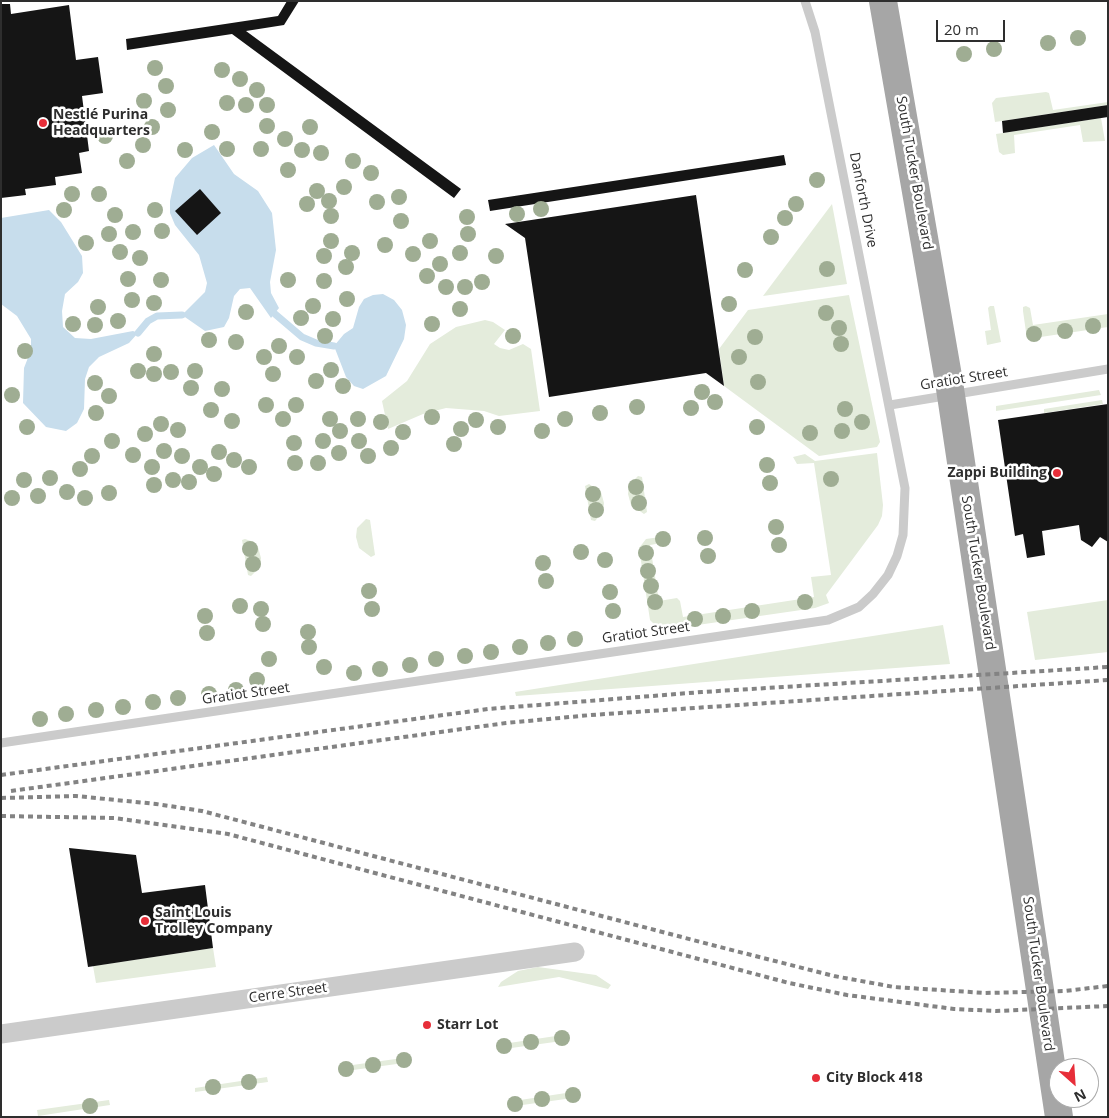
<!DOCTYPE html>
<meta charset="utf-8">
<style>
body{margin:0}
#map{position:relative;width:1109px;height:1118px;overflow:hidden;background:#fff;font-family:"Open Sans",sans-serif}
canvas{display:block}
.frame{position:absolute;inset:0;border:2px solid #2e2e2e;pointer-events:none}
.north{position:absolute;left:1049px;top:1058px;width:50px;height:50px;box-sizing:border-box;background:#fff;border:1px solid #ababab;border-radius:50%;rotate:154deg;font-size:14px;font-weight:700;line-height:20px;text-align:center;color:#2e2e2e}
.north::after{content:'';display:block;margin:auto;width:18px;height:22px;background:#e72e39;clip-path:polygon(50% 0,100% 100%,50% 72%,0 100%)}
.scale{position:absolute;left:936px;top:20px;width:69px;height:22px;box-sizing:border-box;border:2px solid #2e2e2e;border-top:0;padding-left:6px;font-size:15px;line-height:18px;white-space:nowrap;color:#2e2e2e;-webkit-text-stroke:4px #fff;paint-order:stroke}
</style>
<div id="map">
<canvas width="1109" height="1118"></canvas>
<div class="frame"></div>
<div class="north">N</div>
<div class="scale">20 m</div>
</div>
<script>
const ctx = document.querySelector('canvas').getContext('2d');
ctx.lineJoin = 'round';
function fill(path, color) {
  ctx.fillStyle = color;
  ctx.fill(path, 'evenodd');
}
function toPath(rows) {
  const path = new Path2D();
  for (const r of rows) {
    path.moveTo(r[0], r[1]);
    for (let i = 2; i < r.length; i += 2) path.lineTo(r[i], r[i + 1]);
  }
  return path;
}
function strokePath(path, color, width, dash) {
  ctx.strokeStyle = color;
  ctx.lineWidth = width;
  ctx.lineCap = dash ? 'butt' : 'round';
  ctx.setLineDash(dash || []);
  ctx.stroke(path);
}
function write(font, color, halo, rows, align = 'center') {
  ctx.font = font + ' "Open Sans",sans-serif';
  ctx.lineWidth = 5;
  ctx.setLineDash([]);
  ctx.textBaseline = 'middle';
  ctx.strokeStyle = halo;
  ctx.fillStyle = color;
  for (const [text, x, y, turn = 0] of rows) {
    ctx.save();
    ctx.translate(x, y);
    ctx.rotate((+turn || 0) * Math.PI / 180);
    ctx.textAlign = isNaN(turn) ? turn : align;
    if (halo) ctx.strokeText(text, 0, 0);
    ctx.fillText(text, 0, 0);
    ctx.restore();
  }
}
fill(toPath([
 [1046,92,1049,93,1053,110,1108,102,1108,105,995,122,992,103,996,98],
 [1101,118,1105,141,1083,142,1080,125,1014,135,1015,153,1003,155,999,152,996,134],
 [832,204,847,284,763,296],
 [849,295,880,442,877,447,819,456,724,386,719,349,748,310],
 [990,306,994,306,1001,342,987,345,985,331,991,330,988,308],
 [1026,306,1030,308,1033,325,1108,314,1108,327,1027,339,1023,311,1023,307],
 [485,320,493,322,505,330,494,344,500,348,509,350,523,344,531,349,540,411,499,416,484,411,446,408,423,414,388,429,382,401,407,381,430,344,456,327],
 [1099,390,1101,395,996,411,996,406],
 [1102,400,1103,404,1044,413,1044,409],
 [877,453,883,505,882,516,878,525,826,595,829,603,815,608,670,629,655,625,650,620,639,548,646,539,667,536,667,542,650,545,659,601,677,598,680,601,683,617,814,597,811,577,831,575,814,463,797,464,793,457,805,454,815,461],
 [638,476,642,477,647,512,644,514,631,505,628,494,629,485],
 [589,484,601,492,604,503,603,512,595,521,591,520,585,486],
 [366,519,370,520,375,555,371,557,359,548,356,537,357,528],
 [245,539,254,542,258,547,261,558,260,567,251,576,248,575,242,540],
 [1108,600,1108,652,1035,660,1027,612],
 [943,625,950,664,516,696,515,692],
 [213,948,216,967,96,983,93,966],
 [538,967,596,975,611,985,608,989,559,977,498,987,501,982,518,971],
 [569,1034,569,1040,497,1050,496,1045],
 [410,1057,411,1062,339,1072,338,1067],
 [267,1077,268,1082,195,1092,195,1088],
 [579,1091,580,1097,508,1107,507,1102],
 [109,1100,110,1105,38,1116,37,1110]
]), '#e4ecdc');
fill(toPath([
 [214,145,234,174,258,191,272,213,276,250,270,282,271,293,279,308,271,318,250,288,240,289,234,296,229,318,224,327,205,331,182,315,205,292,207,283,199,255,175,225,170,213,170,201,175,178,192,158],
 [49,210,61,222,82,256,83,273,78,282,65,294,62,311,63,327,75,338,91,339,133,331,138,333,129,343,99,357,89,367,85,379,84,409,77,423,66,431,46,427,23,403,24,368,31,350,31,339,17,316,1,304,1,218],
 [383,294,394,300,402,310,406,325,404,339,386,376,363,389,354,386,346,377,334,346,344,334,353,328,359,307,364,299,373,295]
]), '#c7ddec');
strokePath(toPath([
 [275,314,302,337,316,343,334,346],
 [138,333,148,321,157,316,182,315]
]), '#c7ddec', 7);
fill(toPath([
 [287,1,299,1,284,25,246,31,461,189,454,198,232,34,127,50,126,39,278,16],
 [1,4,10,4,11,14,69,5,76,60,98,57,103,93,82,96,89,151,79,153,82,173,55,177,56,185,25,189,26,195,1,198],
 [1108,105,1108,117,1003,133,1002,121],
 [784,155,786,165,490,211,488,200],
 [200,189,221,213,197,235,175,211],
 [696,195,724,386,706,373,549,397,525,238,505,224],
 [1108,404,1108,542,1100,537,1092,547,1081,540,1079,525,1042,531,1045,555,1027,558,1023,534,1015,536,998,420],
 [69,848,136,855,142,893,205,885,213,948,88,967]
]), '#151515');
strokePath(toPath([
 [890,405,1108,369],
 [1,743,828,620,859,607,873,594,888,575,897,556,903,535,905,488,815,32,805,1]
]), '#cbcbcb', 9);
strokePath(toPath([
 [1,1034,575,952]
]), '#cbcbcb', 19);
strokePath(toPath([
 [883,1,949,382,1059,1117]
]), '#a6a6a6', 28);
strokePath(toPath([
 [1,775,488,709,702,692,1108,667],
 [11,791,506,723,591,715,1108,680],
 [1,798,76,796,156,804,202,811,712,945,834,976,894,987,985,993,1064,991,1108,986],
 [1,816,114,818,228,834,789,983,847,995,954,1009,996,1011,1108,1006]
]), '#838383', 4, [5, 4]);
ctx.fillStyle = '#9fad93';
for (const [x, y] of [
 [1078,38],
 [1048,43],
 [994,49],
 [964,54],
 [155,68],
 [222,70],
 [240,79],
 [166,86],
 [257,90],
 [144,101],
 [227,103],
 [246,105],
 [267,105],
 [168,110],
 [267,126],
 [152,127],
 [310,127],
 [212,132],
 [105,136],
 [285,139],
 [143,145],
 [227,149],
 [261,149],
 [185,150],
 [302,150],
 [321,153],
 [127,161],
 [353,161],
 [288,170],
 [371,173],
 [817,180],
 [344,187],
 [317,191],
 [72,194],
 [99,194],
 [399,197],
 [329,201],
 [377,202],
 [307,204],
 [796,204],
 [541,209],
 [64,210],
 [155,210],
 [517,214],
 [115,215],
 [331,216],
 [467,217],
 [785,218],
 [401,221],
 [162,231],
 [133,232],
 [109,234],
 [468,234],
 [771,237],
 [331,241],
 [430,241],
 [86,243],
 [385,245],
 [120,252],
 [352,253],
 [460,253],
 [413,254],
 [324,256],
 [496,256],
 [140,258],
 [440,264],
 [346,267],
 [827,269],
 [745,270],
 [427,276],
 [128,279],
 [161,280],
 [288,280],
 [324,281],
 [482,282],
 [446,287],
 [465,287],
 [347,299],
 [132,300],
 [154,303],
 [729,304],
 [313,306],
 [98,307],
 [460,309],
 [246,312],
 [826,313],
 [301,318],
 [333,319],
 [118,321],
 [73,324],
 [432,324],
 [95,325],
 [1093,326],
 [839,328],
 [1065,331],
 [1034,334],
 [325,336],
 [513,336],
 [755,337],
 [209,340],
 [236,342],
 [841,344],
 [279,346],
 [25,351],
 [154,354],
 [264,357],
 [297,357],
 [739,357],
 [331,370],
 [138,371],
 [195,371],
 [171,372],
 [154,374],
 [273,374],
 [316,381],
 [758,382],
 [95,383],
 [343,386],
 [191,388],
 [222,389],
 [702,392],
 [12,395],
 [109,396],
 [715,402],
 [266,405],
 [296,405],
 [637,407],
 [691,408],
 [845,409],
 [211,410],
 [96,413],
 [600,413],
 [432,417],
 [283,419],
 [330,419],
 [358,419],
 [565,419],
 [476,420],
 [232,421],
 [381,422],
 [862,422],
 [161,424],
 [27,427],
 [498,427],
 [757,427],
 [461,429],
 [178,430],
 [340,431],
 [542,431],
 [842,431],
 [403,432],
 [810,433],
 [145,434],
 [112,441],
 [323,441],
 [359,441],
 [294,443],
 [454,444],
 [391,448],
 [164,451],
 [219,452],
 [339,453],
 [133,455],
 [92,456],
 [182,456],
 [368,456],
 [234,460],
 [295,463],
 [318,463],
 [767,465],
 [152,467],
 [200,467],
 [249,467],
 [80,469],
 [214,474],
 [50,478],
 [831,479],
 [24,480],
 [173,480],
 [189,482],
 [770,483],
 [154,485],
 [636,487],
 [67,492],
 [109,493],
 [593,494],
 [38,496],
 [12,498],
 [85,498],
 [639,503],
 [596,510],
 [776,527],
 [705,538],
 [663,539],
 [779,545],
 [250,549],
 [581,552],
 [646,553],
 [708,556],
 [605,560],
 [543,563],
 [253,564],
 [648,571],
 [546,581],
 [651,586],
 [369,591],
 [610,592],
 [655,602],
 [805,602],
 [240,606],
 [261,609],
 [372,609],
 [613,611],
 [752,611],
 [205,616],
 [723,616],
 [695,619],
 [263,624],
 [308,632],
 [207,633],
 [575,639],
 [548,643],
 [309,647],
 [520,647],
 [491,652],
 [465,656],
 [269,659],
 [436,659],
 [410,665],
 [324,667],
 [380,669],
 [354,673],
 [257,680],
 [236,690],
 [209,694],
 [178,698],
 [153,702],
 [123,707],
 [96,710],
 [66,714],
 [40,719],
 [562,1038],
 [531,1042],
 [504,1046],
 [404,1060],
 [373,1065],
 [346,1069],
 [249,1082],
 [213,1087],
 [573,1095],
 [542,1099],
 [515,1104],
 [90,1106]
]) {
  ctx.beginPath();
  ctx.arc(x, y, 8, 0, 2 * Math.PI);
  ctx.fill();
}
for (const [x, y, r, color] of [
 [43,123,5,"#e72e39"],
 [1057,473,5,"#e72e39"],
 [145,921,5,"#e72e39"],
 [427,1025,5,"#e72e39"],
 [816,1078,5,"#e72e39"]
]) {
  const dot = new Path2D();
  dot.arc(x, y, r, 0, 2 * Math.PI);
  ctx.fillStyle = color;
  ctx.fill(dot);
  strokePath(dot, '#fff', 2);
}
write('bold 14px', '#2e2e2e', '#fff', [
 ["Nestlé Purina",53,115],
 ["Headquarters",53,131],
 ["Zappi Building",1047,473,"right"],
 ["Saint Louis",155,913],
 ["Trolley Company",155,929],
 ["Starr Lot",437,1025],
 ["City Block 418",826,1078]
], 'left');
write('14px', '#2e2e2e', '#fff', [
 ["South Tucker Boulevard",914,173,80],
 ["Danforth Drive",863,200,79],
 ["Gratiot Street",964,379,-9],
 ["South Tucker Boulevard",978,573,81],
 ["Gratiot Street",646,633,-8],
 ["Gratiot Street",246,694,-8],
 ["South Tucker Boulevard",1038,974,82],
 ["Cerre Street",288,993,-8]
]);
</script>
